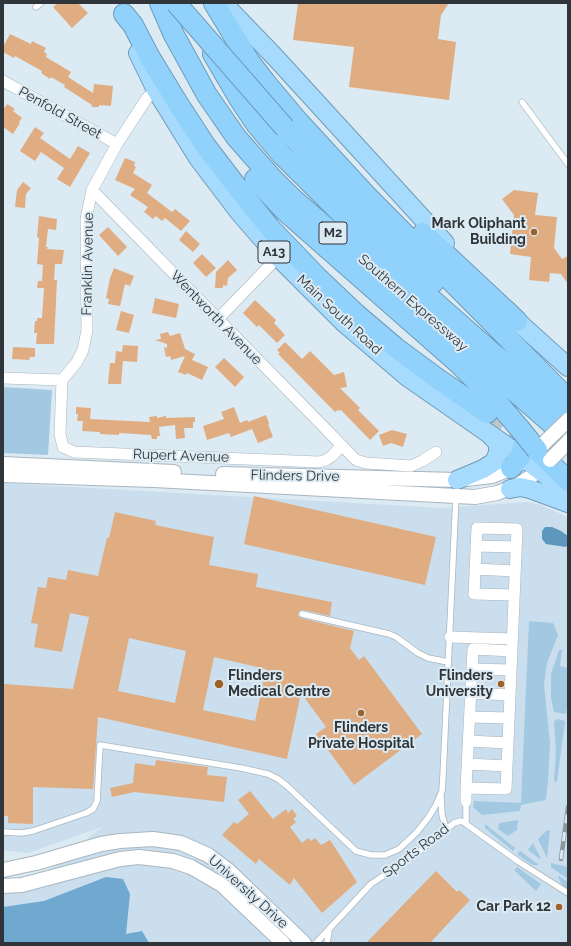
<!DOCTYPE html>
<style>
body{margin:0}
#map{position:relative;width:571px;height:946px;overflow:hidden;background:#dceaf3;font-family:Raleway,sans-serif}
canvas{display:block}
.frame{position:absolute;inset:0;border:4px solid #303539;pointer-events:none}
</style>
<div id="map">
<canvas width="571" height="946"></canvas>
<div class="frame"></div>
</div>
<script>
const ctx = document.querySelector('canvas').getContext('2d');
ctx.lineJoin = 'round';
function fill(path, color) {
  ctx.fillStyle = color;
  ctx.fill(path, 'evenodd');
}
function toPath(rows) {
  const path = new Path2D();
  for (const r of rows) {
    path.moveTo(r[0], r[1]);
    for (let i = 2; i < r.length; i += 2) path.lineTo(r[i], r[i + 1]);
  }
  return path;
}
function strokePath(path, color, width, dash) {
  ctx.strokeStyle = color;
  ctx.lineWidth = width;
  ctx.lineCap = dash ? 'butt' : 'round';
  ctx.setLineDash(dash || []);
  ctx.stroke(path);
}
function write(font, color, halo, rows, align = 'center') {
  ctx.font = font + ' Raleway,sans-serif';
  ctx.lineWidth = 4;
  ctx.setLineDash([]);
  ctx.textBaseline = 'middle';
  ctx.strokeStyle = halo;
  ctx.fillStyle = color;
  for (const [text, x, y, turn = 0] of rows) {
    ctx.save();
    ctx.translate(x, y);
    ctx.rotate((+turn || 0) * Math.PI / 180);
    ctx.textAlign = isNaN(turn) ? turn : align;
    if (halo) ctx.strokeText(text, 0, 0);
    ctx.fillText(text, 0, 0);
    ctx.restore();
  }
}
fill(toPath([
 [3,483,441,508,527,502,541,505,561,514,568,518,568,943,3,943,3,888,24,890,102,827,28,853,3,850]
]), '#cadeed');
fill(toPath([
 [3,387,52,390,48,455,3,453],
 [529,621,553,623,558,635,547,663,544,684,550,744,548,781,546,800,521,805,520,811,482,815,473,807,474,801,521,803],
 [559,650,562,650,560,666,568,668,568,699,566,714,554,712,551,698,551,674],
 [557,719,565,721,557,782,554,781,556,751,554,722],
 [518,820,517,830,508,836,498,829,499,823],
 [485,824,515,848,513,851,485,828],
 [547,830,550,831,547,858,538,839],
 [533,843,541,859,540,859,528,850],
 [520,851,539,865,532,865,517,854],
 [551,863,568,867,568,879,551,867],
 [517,867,541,884,536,891,514,870],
 [559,876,568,882,568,890,563,886,558,877]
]), '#a2c8e2');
fill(toPath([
 [106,877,123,879,130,894,126,934,142,931,149,943,3,943,3,907,44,901]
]), '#6fa9d0');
fill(toPath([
 [545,527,552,527,561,531,568,536,568,544,566,547,546,544,542,539,542,531]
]), '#5d97bd');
fill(toPath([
 [58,3,78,3,88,13,72,28,53,7],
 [298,3,449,3,441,15,438,39,456,42,449,100,349,87,354,47,293,40],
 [10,34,31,44,32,41,46,48,44,52,47,54,46,57,71,72,68,77,93,93,94,84,113,86,111,106,99,105,99,107,92,107,92,105,64,87,65,85,51,77,50,79,41,73,42,71,15,56,14,58,3,52,3,47],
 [7,104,15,109,13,111,22,118,19,122,20,123,13,134,3,127,3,110],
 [35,127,44,133,40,138,70,159,78,146,90,153,70,187,57,179,64,168,41,152,35,161,20,151],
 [125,158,135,162,134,166,136,167,133,173,152,185,147,193,172,212,175,209,190,221,181,231,165,218,162,221,156,216,153,219,144,212,148,207,130,195,135,189,115,180],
 [23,182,31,188,26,194,25,208,15,207,17,190],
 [514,190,538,193,535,215,557,217,554,248,562,259,568,256,568,284,561,274,550,273,549,282,529,280,531,257,510,254,514,215,502,199],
 [39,216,57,219,56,230,48,229,46,247,48,247,47,249,64,250,62,264,55,264,54,280,57,280,54,344,36,344,37,333,34,333,35,321,37,321,37,318,42,318,44,288,37,288,38,281,42,281,43,265,37,264,39,238,37,237],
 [108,227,127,247,118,256,99,235],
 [186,231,200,244,193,252,179,240],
 [202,254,216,268,206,277,193,263],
 [228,260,237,270,228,278,227,286,223,285,223,288,215,288,216,272],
 [114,268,134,276,130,286,125,284,120,306,108,304,109,299,106,298,110,278],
 [155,298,179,304,176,318,152,313],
 [255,300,276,320,274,323,285,335,277,343,259,325,257,327,243,313],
 [121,311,134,315,129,333,116,330],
 [168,332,170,336,180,333,185,349,195,354,192,360,208,367,202,380,187,373,186,375,178,372,185,356,171,360,170,356,166,357,164,347,167,348,167,344,155,340,161,339,160,334],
 [285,342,302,359,310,351,334,375,344,372,347,387,340,388,360,408,358,410,379,431,370,440,341,410,340,411,338,410,335,412,278,354,280,353,277,350],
 [123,345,138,346,137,362,123,361,121,384,108,384,110,363,115,363,116,351,122,352],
 [13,347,35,348,35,357,30,357,29,360,12,359],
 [224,358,244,377,235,387,215,367],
 [76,407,91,408,90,419,150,422,149,417,157,416,157,418,166,416,166,418,195,417,195,422,193,422,193,428,184,428,185,438,176,439,175,425,159,427,160,436,157,436,157,439,152,439,151,435,119,433,119,435,100,434,100,432,82,431,83,421,77,421,78,414,76,414],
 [234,407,240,423,247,420,248,422,266,415,269,423,268,424,273,437,258,443,252,429,231,437,229,433,207,440,203,426,224,419,221,412],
 [392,430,407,434,403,447,391,443,383,446,379,435],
 [254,496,436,537,425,585,244,544],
 [115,512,156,521,155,525,214,537,209,565,258,574,256,587,332,602,330,616,303,610,299,611,298,616,301,618,354,631,350,648,359,660,364,656,422,734,354,785,316,734,326,727,301,693,287,759,98,717,93,789,33,787,33,824,8,823,8,816,3,816,3,684,73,689,89,617,70,613,62,652,34,647,38,624,31,623,38,587,46,588,48,577,66,580,68,570,98,576,107,538,109,538],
 [129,638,186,651,175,703,118,691],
 [214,657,266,669,255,721,203,710],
 [156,760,208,767,207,775,227,777,224,802,134,792,112,797,110,788,133,783,135,763,155,766],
 [250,791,273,819,286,809,288,813,292,809,297,816,293,819,296,822,290,827,302,843,308,838,311,841,315,838,321,845,330,840,357,882,322,913,294,878,290,885,259,859,256,864,222,835,234,822,237,824,249,814,238,800],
 [436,871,457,892,459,890,470,900,430,943,366,943]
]), '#e0ad82');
strokePath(toPath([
 [487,413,564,460]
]), '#bac6ce', 20, [20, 10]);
const service = toPath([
 [36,7,41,3],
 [522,102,568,164],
 [302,614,389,634,396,637,418,653,428,658,448,662],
 [441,796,442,815,446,829],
 [466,824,466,801],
 [3,832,22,833,33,831,86,813,93,809,97,801,100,745,241,768,268,774,278,779,287,786,356,851,371,855,385,855,399,849,417,832,428,818,436,805,442,791,443,776,456,496],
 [316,943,371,884,416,854,454,823,461,821,466,824,519,862,568,893],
 [327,943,329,931]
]);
const minor = toPath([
 [3,81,117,144],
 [156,90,147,98,117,144,92,190,86,219,87,330,83,350,77,362,62,380,60,434,63,447,74,452,319,462,326,460,332,456,341,446],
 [92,190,356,460,366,463,411,466,422,461,436,452],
 [217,320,278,257],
 [3,378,62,380],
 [476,546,516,547],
 [475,569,515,571],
 [450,637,512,639],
 [472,669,473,649,512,651],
 [511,670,472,669,466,788,506,789,508,743,517,529,477,528,474,594,514,595],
 [471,693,510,695],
 [470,717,509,718],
 [469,741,508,743],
 [468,764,507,766],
 [466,788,466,801]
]);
const tertiary = toPath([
 [3,464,174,472],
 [223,474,457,480,492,476,507,470,519,464],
 [3,475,154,480,475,497,497,493,518,485,536,473,547,463],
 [3,870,36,863,101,844,120,841,153,839,181,843,208,855,228,870,304,943],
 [3,886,22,885,120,859,139,857,173,861,191,867,222,885,283,943]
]);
const trunk = toPath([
 [223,3,275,57,445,243],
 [138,53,156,90,198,158,239,212,278,257,344,323,406,376,521,456,568,492],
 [507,310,517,321,568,367],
 [457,480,483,469,494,462,498,453,498,445,496,441,490,435],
 [510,489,520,487,530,489,568,503]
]);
const motorway = toPath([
 [160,3,174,35,207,95,236,137,272,178,291,197,551,423],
 [214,3,249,61,266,83,297,120,366,195,566,397],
 [124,14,133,25,149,56,177,102,205,145,237,187,270,228,318,278,356,314,396,348,438,379,487,413],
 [213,54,240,100,256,124,282,155,362,234,429,297,496,356,565,410],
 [285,128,369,220,434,282],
 [255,179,285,211,458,363,497,402,520,429],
 [423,233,517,321],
 [537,450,568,481],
 [511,468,521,455,524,444]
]);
strokePath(service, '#a9b6bf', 7);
strokePath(minor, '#a9b6bf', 12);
strokePath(tertiary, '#a9b6bf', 16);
strokePath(trunk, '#6f9bb8', 20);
strokePath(motorway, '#6f9bb8', 22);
strokePath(service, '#fff', 5.5);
strokePath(minor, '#fff', 11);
strokePath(tertiary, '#fff', 14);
strokePath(trunk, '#a7dbfe', 18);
strokePath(motorway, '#91d2fd', 20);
const rail = toPath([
 [561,859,568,807]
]);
strokePath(rail, '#8e989e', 4.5);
strokePath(rail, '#dceaf3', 3, [9]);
const tertiaryBridge = toPath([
 [537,450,568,420],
 [550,460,568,442]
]);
const motorwayBridge = toPath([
 [176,3,285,128],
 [520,429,537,450]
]);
strokePath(tertiaryBridge, '#a9b6bf', 16, []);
strokePath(motorwayBridge, '#6f9bb8', 22, []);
strokePath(tertiaryBridge, '#fff', 14);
strokePath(motorwayBridge, '#91d2fd', 20);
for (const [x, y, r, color] of [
 [534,232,4,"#9f6226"],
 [219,684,5,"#9f6226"],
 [501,684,4,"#9f6226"],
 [361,713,4,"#9f6226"],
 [559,907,4,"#9f6226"]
]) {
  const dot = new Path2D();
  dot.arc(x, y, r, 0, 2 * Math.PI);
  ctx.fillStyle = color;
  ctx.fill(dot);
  strokePath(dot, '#dceaf3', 1.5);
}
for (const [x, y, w] of [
 [333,233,28],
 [274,252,32]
]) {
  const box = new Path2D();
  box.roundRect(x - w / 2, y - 11, w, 22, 3);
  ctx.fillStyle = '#dceaf3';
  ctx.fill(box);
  strokePath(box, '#303539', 1);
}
write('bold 13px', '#303539', null, [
 ["M2",333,233],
 ["A13",274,252]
]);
write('14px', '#303539', '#dceaf3', [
 ["Penfold Street",60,113,29],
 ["Franklin Avenue",88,264,-89],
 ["Southern Expressway",413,303,41],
 ["Main South Road",339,315,43],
 ["Wentworth Avenue",216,318,46],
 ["Rupert Avenue",181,456,2],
 ["Flinders Drive",295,476,1],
 ["Sports Road",416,851,-37],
 ["University Drive",248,892,42]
]);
write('bold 14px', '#303539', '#dceaf3', [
 ["Mark Oliphant",526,224],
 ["Building",526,240],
 ["Flinders",228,676,"left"],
 ["Medical Centre",228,692,"left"],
 ["Flinders",493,676],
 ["University",493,692],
 ["Flinders",361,728,"center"],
 ["Private Hospital",361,744,"center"],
 ["Car Park 12",551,907]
], 'right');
</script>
